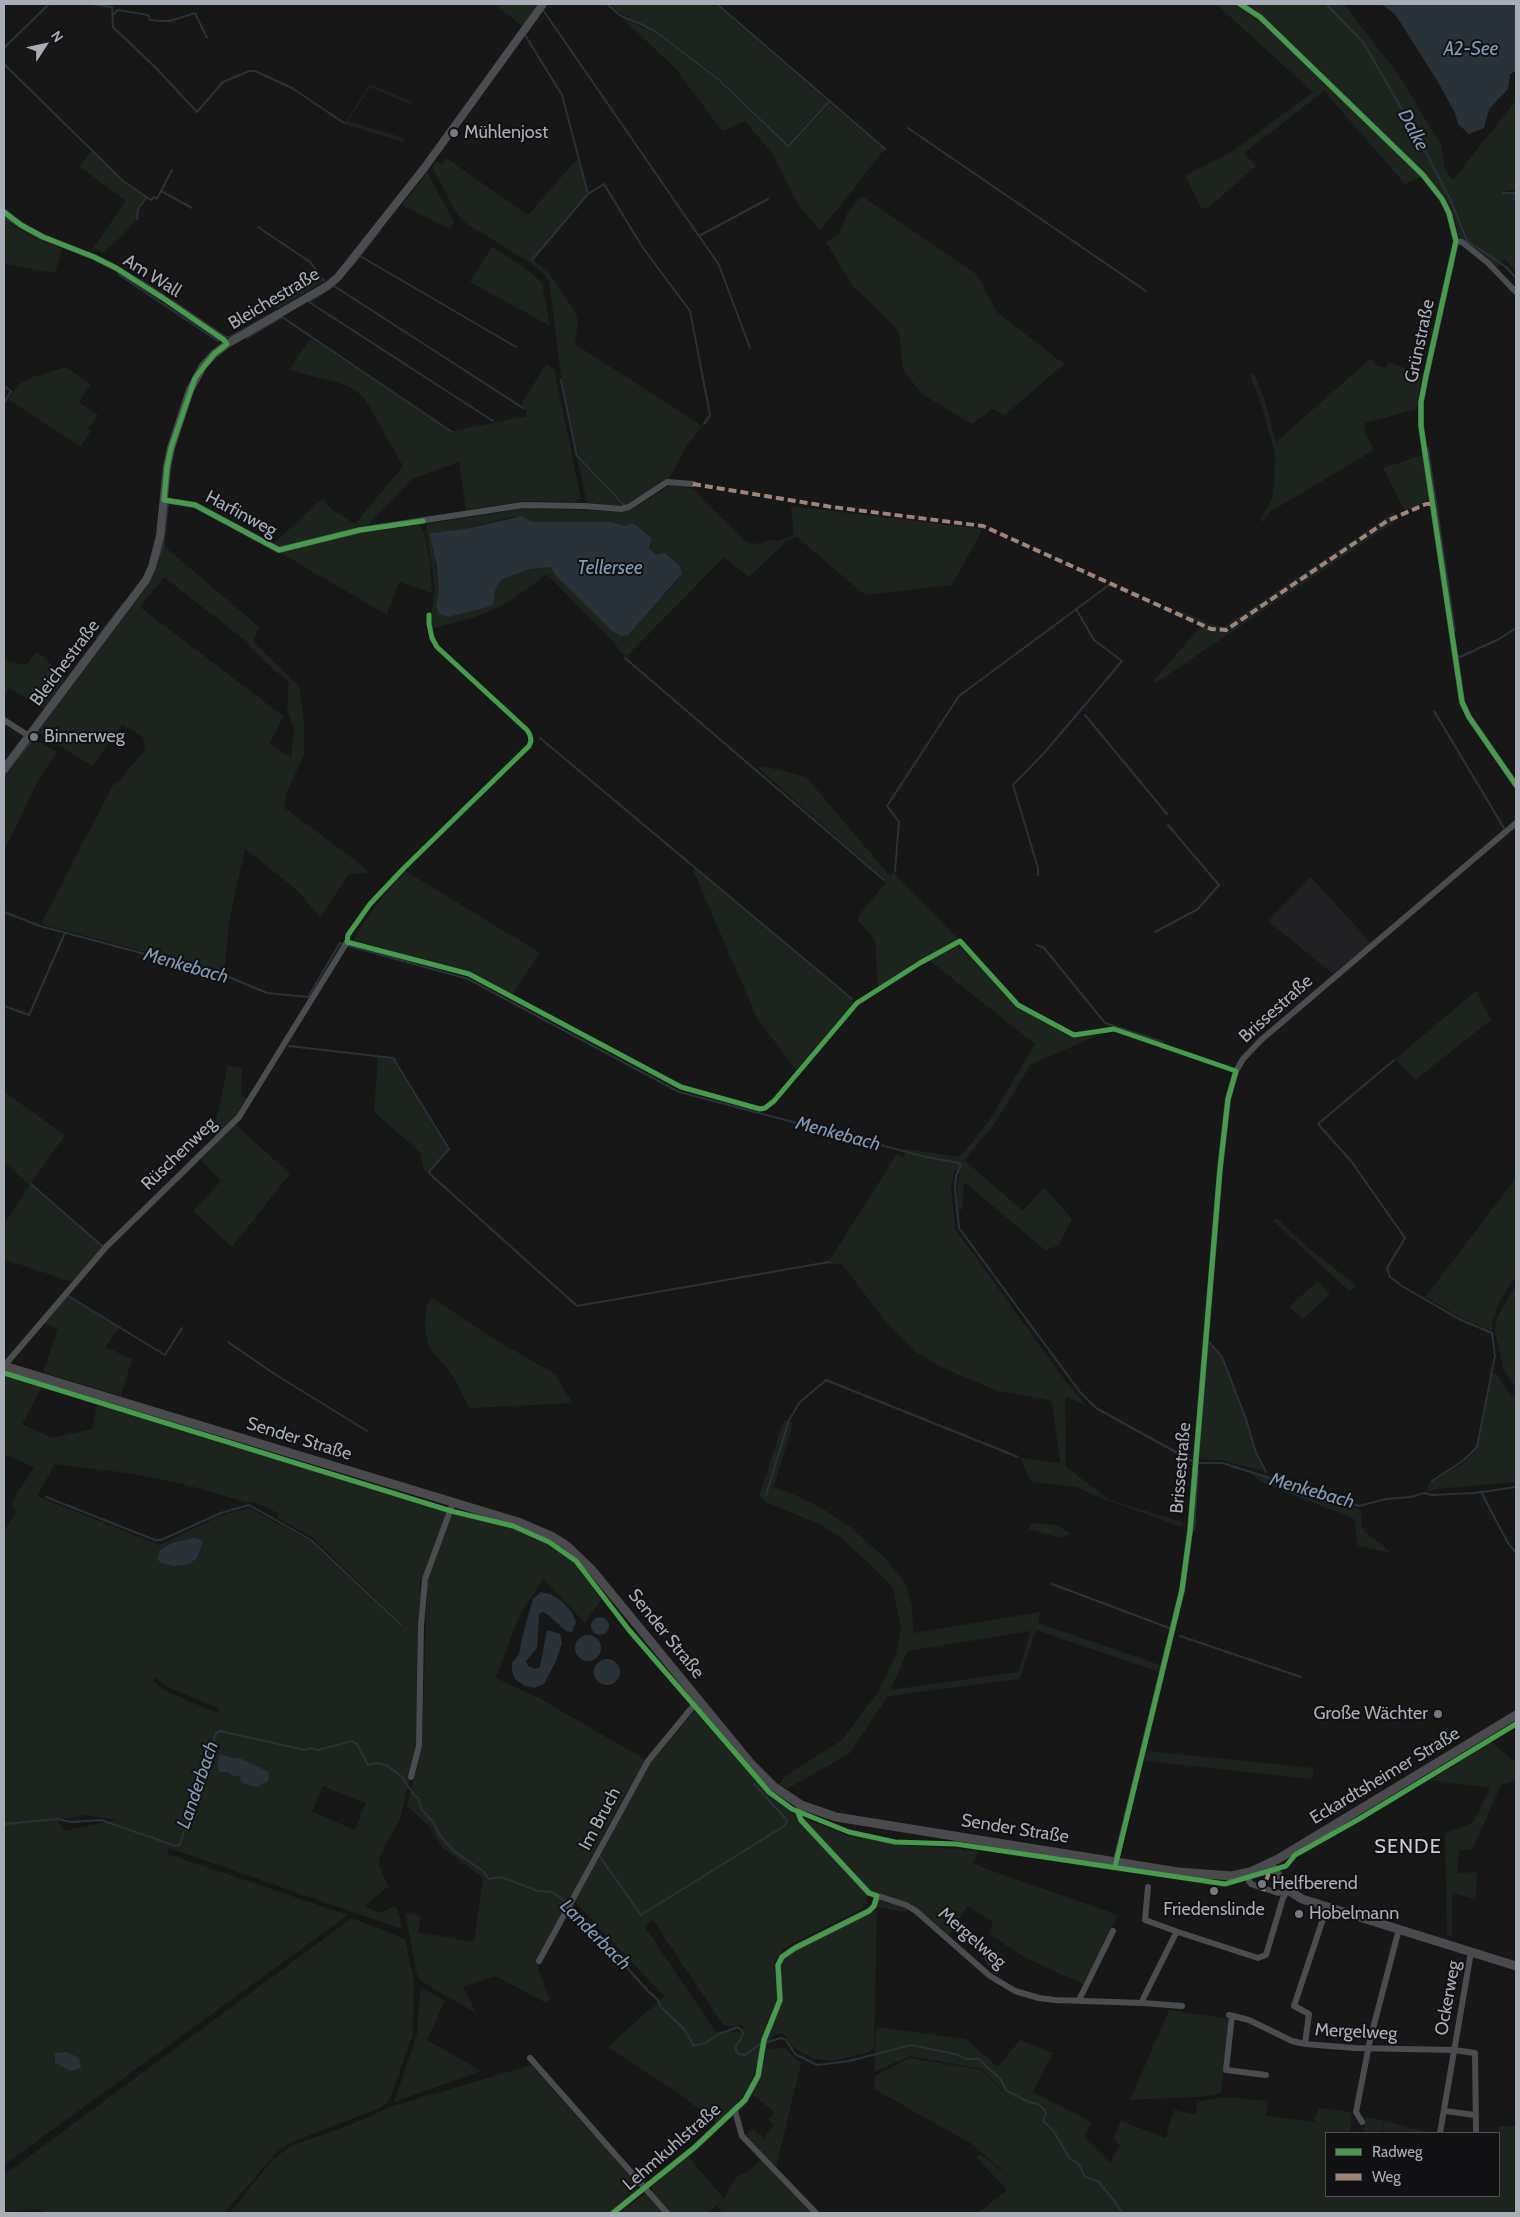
<!DOCTYPE html>
<meta charset="utf-8">
<style>
body{margin:0}
#map{position:relative;width:1520px;height:2217px;overflow:hidden;background:#171717;font-family:Cabin,sans-serif}
canvas{display:block}
.frame{position:absolute;inset:0;border:5px solid #a8adb8;pointer-events:none}
.legend{position:absolute;left:1325px;top:2132px;width:175px;height:65px;box-sizing:border-box;background:#111113;border:1px solid #4d4f55;margin:0;padding:6px 9px;list-style:none;font-size:15px;color:#a8adb8}
.legend li{display:flex;align-items:center;gap:10px;height:25px}
.legend b{width:25px;border:1px solid #4d4f55}
.north{position:absolute;left:20px;top:20px;width:50px;height:50px;-webkit-text-stroke:4px #111113;paint-order:stroke;rotate:55deg;font-size:14px;font-weight:700;line-height:20px;text-align:center;color:#a8adb8}
.north::after{content:'';display:block;margin:auto;width:18px;height:22px;background:#a8adb8;clip-path:polygon(50% 0,100% 100%,50% 72%,0 100%)}
</style>
<div id="map">
<canvas width="1520" height="2217"></canvas>
<div class="frame"></div>
<ul class="legend">
<li><b style="height:6px;background:#469c4c"></b>Radweg</li>
<li><b style="height:6px;background:#a18479"></b>Weg</li>
</ul>
<div class="north">N</div>
</div>
<script>
const ctx = document.querySelector('canvas').getContext('2d');
ctx.lineJoin = 'round';
function fill(path, color) {
  ctx.fillStyle = color;
  ctx.fill(path, 'evenodd');
}
function toPath(rows) {
  const path = new Path2D();
  for (const r of rows) {
    if (r.length === 3) {
      path.moveTo(r[0] + r[2], r[1]);
      path.arc(r[0], r[1], r[2], 0, 2 * Math.PI);
      continue;
    }
    path.moveTo(r[0], r[1]);
    for (let i = 2; i < r.length; i += 2) path.lineTo(r[i], r[i + 1]);
  }
  return path;
}
function strokePath(path, color, width, dash) {
  ctx.strokeStyle = color;
  ctx.lineWidth = width;
  ctx.lineCap = dash ? 'butt' : 'round';
  ctx.setLineDash(dash || []);
  ctx.stroke(path);
}
function write(font, color, halo, rows, align = 'center') {
  ctx.font = font + ' Cabin,sans-serif';
  ctx.lineWidth = 4;
  ctx.setLineDash([]);
  ctx.textBaseline = 'middle';
  ctx.strokeStyle = halo;
  ctx.fillStyle = color;
  for (const [text, x, y, turn = 0] of rows) {
    ctx.save();
    ctx.translate(x, y);
    ctx.rotate((+turn || 0) * Math.PI / 180);
    ctx.textAlign = isNaN(turn) ? turn : align;
    if (halo) ctx.strokeText(text, 0, 0);
    ctx.fillText(text, 0, 0);
    ctx.restore();
  }
}
fill(toPath([
 [1311,877,1371,943,1333,974,1268,921]
]), '#212123');
fill(toPath([
 [494,4,538,4,522,26],
 [609,4,715,4,828,102,787,144,720,79,656,31,619,12],
 [1216,4,1234,4,1258,20,1421,177,1405,184,1324,91,1244,153,1256,166,1207,209,1201,208,1185,175,1227,155,1313,92],
 [1248,4,1344,4,1398,74,1441,145,1445,169,1453,180,1516,100,1516,191,1508,190,1501,194,1516,194,1516,272,1505,259,1496,268,1459,236,1452,212,1444,197,1425,174,1263,15],
 [622,18,655,33,718,81,788,147,830,104,884,150,820,231,797,203,772,153,745,121,722,131,675,68],
 [370,84,412,102,411,105,370,87,348,121,404,138,403,142,344,124],
 [91,151,123,182,146,198,137,209,136,220,123,235,103,253,93,248,126,201,80,167],
 [446,158,528,215,578,158,587,194,532,259,547,270,574,310,578,320,575,344,702,426,703,428,701,427,687,445,670,477,627,506,579,457,561,376,549,281,544,274,529,262,464,222,457,214,432,167,436,161,442,165],
 [427,172,454,222,450,229,402,205],
 [862,196,976,274,997,312,1064,364,1005,415,992,409,972,424,922,394,903,370,899,331,853,286,826,242,839,234,848,211],
 [4,219,18,229,62,249,55,273,4,264],
 [492,247,524,267,542,283,550,326,470,282],
 [317,270,323,282,278,309,274,306],
 [311,338,453,433,453,431,527,416,524,408,520,406,546,364,554,369,581,499,576,502,526,501,466,510,459,462,412,479,366,527,280,548,273,544,323,498,331,509,355,524,403,466,365,399,354,389,339,383,289,370],
 [1370,359,1376,365,1385,368,1389,362,1421,375,1417,409,1365,423,1365,433,1374,450,1270,512,1263,522,1260,519,1272,499,1274,486,1275,454,1261,404,1250,375,1254,374,1265,401,1276,442],
 [66,367,91,384,79,402,98,415,88,429,91,431,81,447,8,399,13,391,20,384,33,377],
 [1423,455,1429,500,1405,511,1383,468],
 [577,458,623,506,587,504],
 [671,485,694,489,703,500,747,542,759,544,770,540,779,541,794,534,791,506,983,529,952,585,865,595,797,537,788,540,749,577,724,557,627,656,621,653,616,645,547,574,513,599,494,609,475,617,431,629,431,615,435,588,426,524,527,508,622,512,631,510],
 [512,517,525,517,530,521,540,522,611,522,625,526,636,525,652,537,649,548,678,580,655,605,612,631,555,575,552,567,530,569,501,580,495,591,493,604,488,607,448,617,436,605,439,592,432,533,470,528],
 [1394,512,1399,519,1156,683,1153,681,1203,624,1177,611,1179,610,1214,625,1225,626],
 [420,525,424,534,430,562,432,593,399,582,387,615,279,552,360,533],
 [164,546,259,627,253,642,299,686,304,721,304,754,286,795,285,808,368,870,366,873,349,874,320,917,296,889,245,849,230,917,224,973,41,924,113,785,119,781,145,750,143,737,122,724,93,765,91,765,37,732,149,584],
 [164,577,251,645,250,647,289,683,287,707,294,730,291,758,270,744,283,716,140,607],
 [36,652,44,657,65,680,44,709,9,688,4,695,4,660,26,665],
 [34,739,57,752,39,779,4,851,4,779],
 [763,766,806,777,890,876,893,872,958,939,926,957,878,988,875,939,858,921,858,916,887,881,758,768],
 [695,868,855,1003,796,1070,757,1018,693,870],
 [404,870,540,953,512,995,471,973,353,940,375,907],
 [959,945,1016,1006,1073,1036,1099,1035,1031,1064,994,1125,964,1160,1023,1211,1044,1187,1072,1219,1058,1246,1045,1250,964,1182,962,1210,958,1209,957,1189,960,1173,954,1171,951,1187,955,1229,1064,1379,1087,1406,1065,1396,1066,1467,1110,1500,1186,1523,1181,1527,1091,1494,1076,1487,1031,1482,1020,1458,1060,1463,1052,1401,995,1390,941,1367,916,1352,885,1321,841,1263,829,1265,829,1261,897,1154,904,1157,906,1149,960,1157,989,1121,1035,1044,929,960],
 [1476,991,1491,1020,1415,1080,1395,1059],
 [378,1057,393,1060,448,1150,427,1173,424,1170,420,1152,374,1112],
 [228,1065,242,1068,241,1094,248,1100,238,1117,220,1134,216,1121],
 [4,1092,65,1135,30,1184,102,1247,73,1282,4,1259,4,1225,30,1185,4,1162],
 [236,1125,290,1174,232,1247,193,1211,221,1181,201,1160],
 [1516,1178,1516,1276,1498,1304,1492,1322,1492,1331,1460,1317,1425,1297],
 [1277,1218,1306,1246,1357,1286,1349,1291,1273,1221],
 [1318,1281,1330,1294,1303,1319,1289,1307],
 [1516,1285,1516,1389,1503,1368,1495,1332,1496,1322,1502,1308],
 [66,1296,119,1328,105,1347,132,1359,121,1396,43,1372,58,1329,44,1323],
 [431,1297,494,1339,557,1375,556,1377,573,1403,469,1408,453,1376,429,1347,425,1329,426,1308],
 [1208,1343,1221,1357,1245,1419,1256,1454,1264,1471,1221,1460,1198,1459],
 [1496,1373,1512,1397,1516,1395,1516,1482,1436,1489,1429,1492,1427,1485,1466,1461,1478,1448,1492,1375],
 [4,1376,42,1387,22,1424,52,1438,92,1429,97,1404,449,1512,420,1583,418,1745,400,1819,380,1855,379,1867,389,1886,364,1906,381,1913,394,1906,397,1908,402,1926,399,1928,169,1848,167,1854,348,1915,4,2165,4,1531,16,1512,11,1504,34,1467,4,1454],
 [55,1464,127,1473,183,1484,246,1502,254,1502,278,1513,277,1518,312,1537,403,1625,401,1627,310,1541,249,1508,222,1515,159,1545,37,1496],
 [155,1678,170,1688,220,1709,217,1713,166,1691,153,1681],
 [323,1786,366,1803,355,1830,312,1812],
 [84,1815,116,1820,117,1820,63,1831,57,1820],
 [784,1420,793,1423,774,1487,802,1498,826,1511,849,1526,885,1558,905,1583,912,1605,913,1633,1040,1612,1038,1623,1160,1665,1159,1672,1036,1630,1020,1679,888,1696,850,1753,787,1789,780,1784,784,1777,842,1740,879,1691,896,1654,901,1628,893,1588,874,1568,840,1537,819,1524,766,1502,759,1496],
 [1031,1631,1018,1672,890,1690,908,1651],
 [1249,1472,1361,1511,1362,1526,1365,1532,1392,1553,1358,1546,1354,1519,1263,1483],
 [452,1514,512,1528,548,1543,575,1562,601,1599,585,1623,543,1579,519,1616,496,1678,539,1698,646,1760,618,1807,536,1962,549,1999,546,2003,495,1976,463,1987,476,2013,418,1979,405,1913,421,1916,418,1932,474,1942,483,1878,442,1847,429,1826,407,1806,422,1746,427,1581],
 [1031,1523,1057,1525,1072,1534,1060,1538,1029,1529],
 [696,1709,746,1770,768,1793,795,1814,797,1820,867,1894,867,1904,863,1905,864,1908,784,1948,776,1958,774,1965,777,2000,766,2024,758,2062,750,2086,732,2109,717,2123,681,2095,608,2047,664,1996,575,1902,650,1763],
 [653,1920,724,2026,740,2025,744,2027,741,2032,716,2032,644,1926],
 [1491,1742,1516,1763,1516,1780,1501,1785,1472,1850,1459,1850,1457,1873,1477,1872,1476,1900,1452,1892,1452,1937,1447,1935,1445,1833,1474,1822,1490,1788,1430,1780],
 [1147,1751,1314,1768,1312,1779,1144,1761],
 [802,1818,848,1835,895,1844,978,1851,973,1864,1118,1915,1083,1984,1024,1957,989,1934,993,1922,967,1906,949,1936,929,1918,908,1903,871,1891],
 [879,1899,909,1908,906,1912,877,1907],
 [877,1910,874,2048,866,2053,832,2061,815,2059,799,2051,792,2046,783,2033,773,2035,769,2042,766,2043,782,2001,781,1966,784,1958,789,1954],
 [352,1918,405,1939,414,1981,413,2034,390,2098,385,2104,380,2108,292,2142,278,2151,224,2213,45,2213,40,2209,4,2211,4,2175],
 [423,1988,445,2001,427,2040,481,2071,394,2102,417,2034,420,1989],
 [1169,2010,1224,2018,1229,2020,1221,2093,1215,2095,1197,2097,1130,2100],
 [876,2027,966,2039,998,2067,1020,2040,1053,2053,1033,2092,1092,2122,1084,2137,1111,2164,1119,2145,1114,2137,1121,2121,1166,2138,1174,2110,1196,2115,1197,2102,1225,2097,1268,2101,1266,2116,1314,2122,1319,2108,1352,2112,1350,2133,1326,2133,1326,2196,1499,2196,1498,2126,1516,2126,1516,2213,978,2213,1007,2190,976,2157,980,2154,1011,2178,972,2144,874,2089,875,2076,910,2058,981,2070,1023,2111,982,2069,910,2056,874,2072],
 [785,2048,801,2064,776,2167,745,2135,752,2129,764,2138,774,2125,768,2120,774,2112,752,2094,764,2064,766,2049],
 [531,2065,639,2186,636,2192,608,2213,230,2213,272,2160,291,2146,355,2123,390,2107],
 [1366,2117,1384,2121,1381,2133,1363,2133],
 [1385,2121,1431,2133,1382,2133],
 [688,2156,724,2199,737,2176,747,2172,762,2159,814,2213,724,2213,718,2207,720,2203,707,2213,671,2213,652,2192,652,2186],
 [646,2193,664,2213,619,2213]
]), '#1d241e');
fill(toPath([
 [1381,4,1516,4,1516,71,1510,74,1508,89,1489,109,1484,128,1469,134,1458,124,1455,113,1438,82,1395,14],
 [522,516,530,521,540,522,611,522,625,526,631,523,636,525,652,538,649,548,656,555,665,553,679,565,682,574,628,635,621,636,612,631,555,575,551,567,530,569,501,580,495,591,493,604,488,607,448,617,439,614,436,605,439,592,437,567,430,535,432,533,470,528],
 [195,1538,203,1541,197,1558,189,1564,174,1566,161,1563,157,1559,160,1550,174,1542],
 [541,1592,550,1594,559,1599,571,1611,576,1622,572,1632,566,1631,548,1615,543,1612,539,1614,537,1648,526,1661,528,1666,535,1669,540,1667,547,1630,560,1634,562,1643,556,1661,544,1684,534,1688,525,1686,515,1679,512,1671,512,1663,519,1654,522,1638,533,1599],
 [600,1626,9],
 [588,1648,13],
 [607,1672,13],
 [222,1755,236,1759,239,1758,269,1772,268,1781,257,1787,242,1783,239,1776,233,1776,228,1772,220,1772,217,1767,219,1756],
 [992,1949,999,1954,991,1966,988,1965,984,1957,987,1951],
 [67,2052,79,2058,81,2068,70,2071,55,2062,55,2053]
]), '#2a3239');
strokePath(toPath([
 [91,4,112,7,113,27,156,68,197,112,223,82,249,71,255,71,292,88,344,123],
 [607,4,621,16,641,24,656,32,719,80,788,146,830,101],
 [717,4,885,149],
 [1326,4,1363,42,1418,137,1452,203,1467,241,1506,267,1516,278],
 [543,10,699,236],
 [540,14,525,35,562,95,588,194,604,184,643,248,690,311,710,415,704,424],
 [112,16,118,10,148,15,150,20,161,21,170,21,195,13,207,38],
 [4,48,49,4],
 [4,64,123,181,151,200,154,197,157,199,161,191,192,208],
 [908,128,1146,291],
 [161,191,172,170],
 [1503,193,1516,193],
 [4,218,32,234],
 [137,219,138,209,147,197],
 [258,227,310,262,324,281],
 [380,230,360,256,516,347],
 [360,256,334,286,309,302,493,421],
 [532,260,587,195],
 [118,274,218,341],
 [141,280,165,296],
 [334,286,523,408],
 [173,301,226,337,230,337,276,311],
 [247,338,282,317,452,432],
 [750,348,719,265,699,236,768,199],
 [561,380,577,456,624,505],
 [4,386,11,391,4,403],
 [1428,448,1455,631],
 [97,638,124,603],
 [1458,656,1460,657,1499,639,1516,628],
 [625,658,884,880],
 [45,709,90,648],
 [1434,711,1504,828],
 [1085,715,1167,814],
 [1516,719,1516,722],
 [36,732,148,583,163,546,168,504],
 [540,738,852,999],
 [4,776,33,739],
 [895,871,899,822,887,806,953,705,959,696,1109,585],
 [1038,875,1038,868,1013,785,1045,752,1122,661,1094,640,1076,609],
 [4,912,40,926,224,975,267,993,308,997,337,948,340,943,343,944],
 [1155,932,1198,909,1219,885,1168,825],
 [1037,945,1044,948,1105,1023,1163,1042],
 [349,946,468,979,679,1092,926,1157,959,1163,961,1165,956,1176,955,1189,959,1228,1080,1392,1096,1408,1192,1461],
 [4,1006,29,1015,65,933],
 [289,1046,393,1058,449,1149,429,1172,431,1175,577,1306,829,1262],
 [1394,1060,1318,1124,1351,1161,1405,1238,1387,1268,1390,1277,1402,1286,1459,1319,1492,1333,1495,1356,1477,1447,1464,1460,1432,1481],
 [31,1184,102,1246],
 [68,1296,165,1355,182,1328],
 [1208,1341,1222,1357,1246,1419,1256,1453,1266,1472],
 [228,1342,273,1373,367,1431],
 [1198,1463,1222,1463,1359,1506,1386,1499,1411,1497,1424,1493,1432,1495,1475,1493,1516,1487],
 [1481,1492,1508,1543,1516,1553],
 [766,1495,789,1420,800,1402,826,1380,1018,1457],
 [46,1497,155,1540,161,1540,221,1513,249,1505,311,1540,401,1625],
 [1194,1530,1198,1471],
 [1052,1584,1169,1628],
 [1180,1636,1301,1677],
 [4,1823,6,1824,57,1819,72,1822,101,1820,176,1846,180,1844,216,1733,220,1731,305,1750,311,1748,318,1750,352,1741,357,1744,368,1765,378,1763,388,1766,402,1777,414,1795,418,1798,422,1810,434,1823,440,1836,454,1851,483,1871,489,1879,501,1877,538,1891,552,1892,572,1907,648,1991,657,1999,661,2007,684,2029,694,2046,705,2043,719,2034,738,2027,743,2032,742,2037,736,2046,736,2051,739,2054,745,2055,759,2045,781,2038,786,2040,795,2054,817,2065,849,2061,911,2045,955,2054,967,2059,979,2059,1001,2080,1006,2090,1028,2102,1038,2104,1044,2109,1046,2113,1043,2121,1053,2130,1070,2159,1079,2164,1085,2177,1098,2181,1116,2203,1122,2213],
 [600,1857,641,1915,784,1826,787,1822,786,1819,754,1784]
]), '#2a3239', 2);
strokePath(toPath([
 [1240,4,1260,17,1423,175,1442,199,1449,213,1456,241,1426,376,1421,402,1421,426,1462,702,1469,717,1516,785],
 [4,212,21,225,43,237,94,257,116,268,166,300,224,340,227,344],
 [1456,241,1462,242,1488,263,1516,292],
 [164,500,195,505,279,550,360,530,523,505,584,506,621,509,629,507,667,482,693,484],
 [4,720,29,736],
 [4,1366,106,1247,239,1117,347,942],
 [411,1777,419,1746,421,1626,425,1579,453,1503],
 [801,1805,798,1812,801,1820,869,1893,906,1905,916,1911,990,1976,1015,1991,1039,1998,1055,2000,1143,2003,1182,2006],
 [1116,1861,1182,1590,1190,1531,1220,1169,1228,1099,1236,1071,1243,1059,1261,1040,1516,823],
 [1245,1874,1251,1884,1278,1893,1288,1890],
 [1148,1887,1145,1920,1178,1932],
 [539,1961,648,1761,699,1699],
 [1079,2000,1113,1931],
 [1143,2003,1143,1999,1175,1935,1178,1932,1258,1958,1266,1955,1283,1898,1288,1890],
 [1229,2015,1249,2020,1292,2041,1305,2044,1355,2048,1454,2050,1475,2053,1476,2131],
 [1232,2016,1226,2070,1266,2075],
 [1305,2044,1309,2014,1294,2006,1327,1907],
 [530,2058,667,2213],
 [735,2111,742,2136,816,2213],
 [1445,2111,1475,2115],
 [1362,2122,1356,2112,1370,2040,1399,1929],
 [1440,2133,1471,1952],
 [613,2213,694,2148,745,2100,758,2076,764,2040,780,2000,778,1965,782,1957,795,1948,869,1911,874,1906,877,1896]
]), '#4b4c50', 6);
strokePath(toPath([
 [4,769,146,580,152,567,160,536,167,467,171,448,190,390,203,366,214,354,227,344,327,286,338,277,425,167,543,4]
]), '#4b4c50', 8);
strokePath(toPath([
 [4,1366,518,1522,553,1537,567,1546,592,1570,752,1765,773,1786,801,1805,836,1817,1178,1872,1231,1876,1250,1872,1278,1859,1516,1715],
 [1270,1864,1288,1890,1302,1899,1516,1966]
]), '#4a4a4e', 9);
strokePath(toPath([
 [693,484,832,507,983,526,1211,629,1226,630,1387,521,1426,504,1433,504],
 [1263,1891,1269,1872]
]), '#a18479', 4, [8, 4]);
strokePath(toPath([
 [1240,4,1260,17,1423,175,1442,199,1449,213,1456,241,1426,376,1421,402,1421,426,1462,702,1469,717,1516,785],
 [4,212,21,225,43,237,94,257,116,268,166,300,224,340,227,344,214,354,195,378,171,448,167,467,164,500,195,505,279,550,360,530,423,521],
 [429,615,429,624,432,638,437,647,527,730,530,735,531,741,529,746,403,869,370,904,348,935,347,942,469,974,681,1087,760,1109,765,1108,774,1101,857,1003,920,963,960,941,1018,1005,1074,1035,1114,1029,1236,1071,1228,1099,1220,1169,1190,1531,1182,1590,1115,1867],
 [4,1373,451,1511,513,1526,549,1542,576,1561,629,1630,769,1792,792,1809,849,1832,895,1842,956,1844,1225,1884,1286,1866,1295,1855,1359,1819,1516,1724],
 [613,2213,694,2148,745,2100,758,2076,764,2040,780,2000,778,1965,782,1957,795,1948,869,1911,874,1906,877,1896,869,1893,801,1820,798,1812]
]), '#469c4c', 5);
for (const [x, y, r, color] of [
 [454,133,5,"#757880"],
 [34,737,5,"#757880"],
 [1438,1714,5,"#757880"],
 [1262,1884,5,"#757880"],
 [1214,1891,5,"#757880"],
 [1299,1914,5,"#757880"]
]) {
  const dot = new Path2D();
  dot.arc(x, y, r, 0, 2 * Math.PI);
  ctx.fillStyle = color;
  ctx.fill(dot);
  strokePath(dot, '#111113', 2);
}
write('18px', '#a8adb8', '#111113', [
 ["Mühlenjost",464,133],
 ["Binnerweg",44,737],
 ["Große Wächter",1428,1714,"right"],
 ["Helfberend",1272,1884],
 ["Friedenslinde",1214,1910,"center"],
 ["Hobelmann",1309,1914]
], 'left');
write('18px', '#a8adb8', '#111113', [
 ["Am Wall",152,276,32],
 ["Bleichestraße",274,299,-31],
 ["Grünstraße",1420,341,-78],
 ["Harfinweg",241,514,28],
 ["Bleichestraße",65,663,-53],
 ["Brissestraße",1276,1009,-42],
 ["Rüschenweg",179,1154,-44],
 ["Sender Straße",299,1439,17],
 ["Brissestraße",1181,1468,-85],
 ["Sender Straße",666,1634,51],
 ["Eckardtsheimer Straße",1385,1776,-31],
 ["Im Bruch",600,1819,-62],
 ["Sender Straße",1015,1829,9],
 ["Mergelweg",972,1938,41],
 ["Ockerweg",1448,1998,-80],
 ["Mergelweg",1356,2032,3],
 ["Lehmkuhlstraße",672,2147,-41]
]);
write('italic 19px', '#7f9bb3', '#111113', [
 ["A2-See",1471,49],
 ["Dalke",1413,130,62],
 ["Tellersee",610,568],
 ["Menkebach",186,966,16],
 ["Menkebach",838,1134,15],
 ["Menkebach",1312,1491,16],
 ["Landerbach",198,1785,-71],
 ["Landerbach",595,1935,45]
]);
ctx.letterSpacing = '1px';
write('20px', '#c9ccd4', '#111113', [
 ["SENDE",1408,1847]
]);
ctx.letterSpacing = '0px';
</script>
